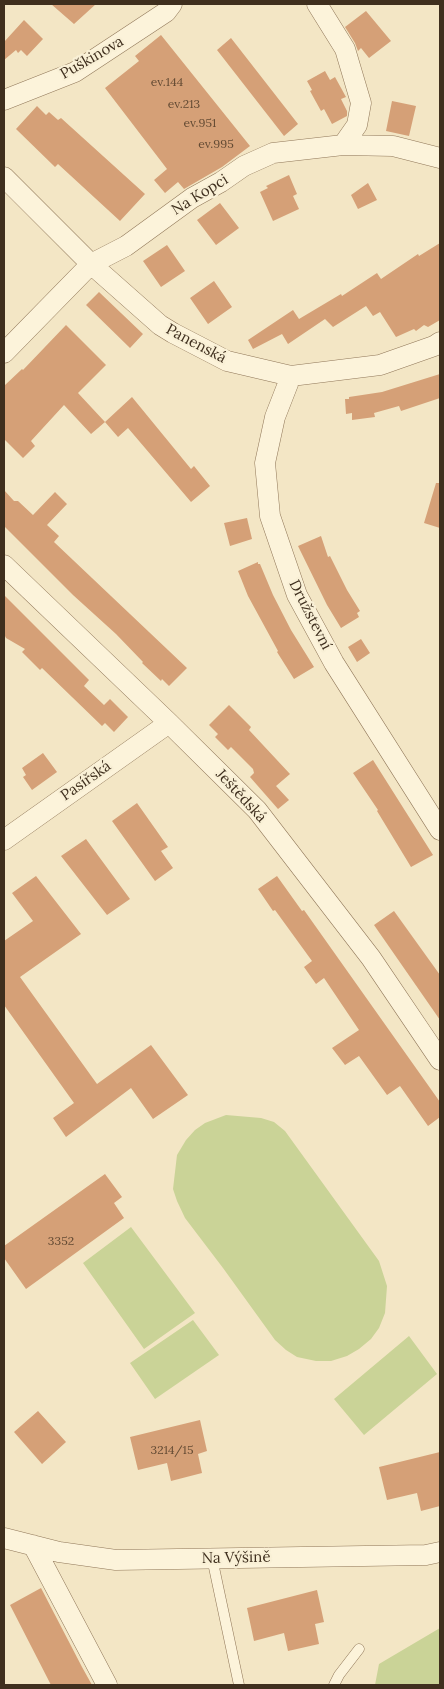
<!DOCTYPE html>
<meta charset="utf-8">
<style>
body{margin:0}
#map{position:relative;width:444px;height:1689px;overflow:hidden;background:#f3e6c5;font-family:Lora,serif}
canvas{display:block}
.frame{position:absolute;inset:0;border:5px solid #3f2f1e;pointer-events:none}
</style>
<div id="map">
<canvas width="444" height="1689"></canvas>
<div class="frame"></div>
</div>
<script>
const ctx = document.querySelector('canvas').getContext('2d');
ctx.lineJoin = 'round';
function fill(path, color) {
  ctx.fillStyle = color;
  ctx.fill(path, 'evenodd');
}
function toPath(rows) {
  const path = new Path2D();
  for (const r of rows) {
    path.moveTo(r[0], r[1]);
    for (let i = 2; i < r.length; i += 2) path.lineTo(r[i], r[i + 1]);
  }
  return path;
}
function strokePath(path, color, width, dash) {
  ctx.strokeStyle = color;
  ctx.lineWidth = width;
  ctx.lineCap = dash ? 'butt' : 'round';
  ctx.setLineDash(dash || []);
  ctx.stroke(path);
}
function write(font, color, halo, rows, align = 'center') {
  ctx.font = font + ' Lora,serif';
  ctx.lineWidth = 4.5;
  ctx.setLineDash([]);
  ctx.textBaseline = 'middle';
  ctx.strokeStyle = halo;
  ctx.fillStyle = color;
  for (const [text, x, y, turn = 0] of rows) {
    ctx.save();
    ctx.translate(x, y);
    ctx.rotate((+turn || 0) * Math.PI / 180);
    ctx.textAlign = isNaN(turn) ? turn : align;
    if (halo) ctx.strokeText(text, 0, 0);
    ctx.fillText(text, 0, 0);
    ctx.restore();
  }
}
fill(toPath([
 [226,1115,261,1118,274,1122,285,1131,379,1261,387,1286,385,1313,379,1328,371,1339,359,1349,347,1356,331,1361,316,1361,297,1357,286,1350,275,1340,223,1268,185,1218,177,1201,173,1189,177,1155,186,1140,195,1130,205,1123],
 [131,1227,195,1313,144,1349,83,1263],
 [193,1320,219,1355,155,1399,130,1363],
 [409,1336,437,1374,364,1435,334,1399],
 [440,1628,440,1685,375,1685,379,1664]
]), '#cad397');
fill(toPath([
 [51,4,96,4,74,24],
 [366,11,391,41,369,58,361,48,358,51,355,43,345,27],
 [24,20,43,39,27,56,21,50,18,53,16,50,4,60,4,42],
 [161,35,250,146,222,167,184,189,178,182,165,193,154,180,167,169,105,88,139,61,135,56],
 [231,38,298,124,284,136,217,50],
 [325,71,330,80,335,77,346,97,341,99,347,111,347,116,332,124,324,109,321,111,310,91,312,90,307,81],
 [392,101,416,106,409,136,386,131],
 [37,106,46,115,49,112,58,120,61,118,145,194,120,221,58,164,55,167,16,129],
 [289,175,297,194,293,196,299,209,273,221,260,192,268,188,266,186],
 [368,183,377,200,358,209,351,195],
 [220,203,239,228,216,245,197,220],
 [440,243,440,320,428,327,424,325,416,331,414,329,396,337,380,312,373,316,366,306,333,327,325,319,288,344,282,334,253,349,248,340,293,310,299,319,341,294,342,296,377,273,381,279,418,254,419,256],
 [167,245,185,271,161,287,143,261],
 [214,281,232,307,208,324,190,298],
 [99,292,143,334,130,348,86,305],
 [66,325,106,365,78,393,105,422,91,434,64,405,31,441,35,446,23,458,4,439,4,386,22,369,23,370],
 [440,374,440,398,401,411,399,406,374,413,375,417,352,420,352,413,346,414,345,399,349,399,349,397,382,392],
 [132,397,191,469,194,466,210,486,191,502,128,428,118,437,105,422],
 [436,483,440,483,440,528,424,523],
 [4,490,14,501,18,501,33,515,55,492,67,504,47,525,59,536,54,542,187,668,169,686,162,679,161,681,142,663,143,662,116,634,73,595,4,526],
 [247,518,252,539,230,546,224,523],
 [321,536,328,557,330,556,347,590,360,611,357,613,359,617,341,628,327,605,298,546],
 [258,562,258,564,260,564,273,595,291,630,314,667,294,679,277,652,278,651,248,596,238,571],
 [4,595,89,680,84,686,104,705,110,699,128,717,114,732,105,723,102,726,42,668,40,670,22,652,25,649,6,638,4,634],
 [361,639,370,653,357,662,348,647],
 [229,705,251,727,249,730,290,774,276,786,289,800,278,809,250,777,254,773,253,769,231,747,228,750,215,737,218,734,209,725],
 [43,753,57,772,32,790,23,777,26,775,22,768],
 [373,760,433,855,411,867,377,811,378,810,353,773],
 [137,803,168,847,161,851,173,868,155,881,112,821],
 [86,839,130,899,107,915,61,856],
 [36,876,81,934,20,977,97,1084,151,1045,188,1095,153,1119,131,1088,66,1137,53,1118,74,1103,4,1005,4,941,33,921,12,893],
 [277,876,302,911,304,910,440,1102,440,1117,428,1126,400,1086,387,1095,359,1056,345,1065,332,1048,359,1030,324,978,316,984,304,967,312,961,275,910,273,911,258,889],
 [394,911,440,975,440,1020,374,925],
 [105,1174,122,1197,114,1203,124,1218,26,1289,4,1258,4,1246],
 [38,1411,66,1442,42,1464,14,1432],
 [200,1420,207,1451,198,1454,202,1473,171,1481,167,1463,138,1470,130,1437],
 [440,1452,440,1506,421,1511,417,1493,387,1500,379,1467],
 [41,1588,82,1667,92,1685,51,1685,10,1605],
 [317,1590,324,1622,315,1624,319,1644,288,1651,284,1633,254,1641,247,1608]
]), '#d5a077');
const lane = toPath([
 [212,1558,239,1685],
 [334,1685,339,1675,359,1649]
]);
const street = toPath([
 [317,4,345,49,361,103,357,125,343,145],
 [4,100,75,72,166,12,172,4],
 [4,177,91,264,160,325,173,333,227,361,291,376,380,365,434,346,440,342],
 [4,353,91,264,126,246,192,198,221,182,244,166,273,153,343,145,393,146,440,158],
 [291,376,275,417,265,463,270,516,297,595,334,663,440,830],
 [4,565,169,723,257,810,371,958,440,1060],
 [4,840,169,723],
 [4,1538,59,1552,116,1560,426,1555,440,1552],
 [33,1545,107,1685]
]);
strokePath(lane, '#907759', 11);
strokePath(street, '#907759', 21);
strokePath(lane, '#fcf3da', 10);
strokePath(street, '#fcf3da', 20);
write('12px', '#644b34', null, [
 ["ev.144",167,83],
 ["ev.213",184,105],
 ["ev.951",200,124],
 ["ev.995",216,145],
 ["3352",61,1242],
 ["3214/15",172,1451]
]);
write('15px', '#3f2f1e', '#f9f0d6', [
 ["Puškinova",92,58,-30],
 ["Na Kopci",200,195,-32],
 ["Panenská",196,344,28],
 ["Družstevní",310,615,63],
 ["Pasířská",86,781,-35],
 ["Ještědská",241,796,47],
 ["Na Výšině",236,1558,-1]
]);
</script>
